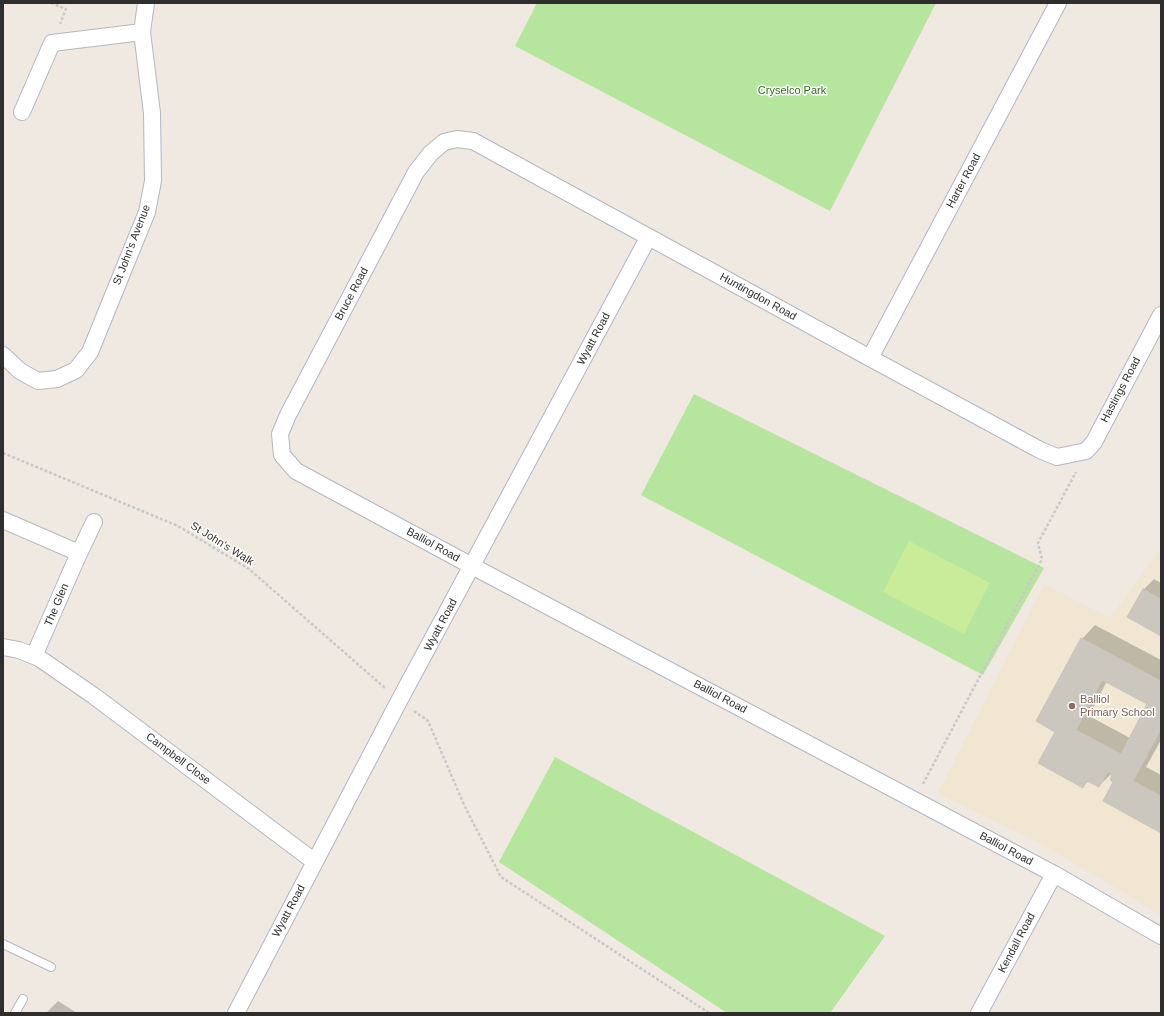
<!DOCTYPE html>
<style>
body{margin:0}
#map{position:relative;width:1164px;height:1016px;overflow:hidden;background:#efe9e1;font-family:Helvetica,sans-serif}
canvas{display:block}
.frame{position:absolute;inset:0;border:4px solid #2e2e2e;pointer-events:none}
</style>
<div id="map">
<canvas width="1164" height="1016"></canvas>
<div class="frame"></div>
</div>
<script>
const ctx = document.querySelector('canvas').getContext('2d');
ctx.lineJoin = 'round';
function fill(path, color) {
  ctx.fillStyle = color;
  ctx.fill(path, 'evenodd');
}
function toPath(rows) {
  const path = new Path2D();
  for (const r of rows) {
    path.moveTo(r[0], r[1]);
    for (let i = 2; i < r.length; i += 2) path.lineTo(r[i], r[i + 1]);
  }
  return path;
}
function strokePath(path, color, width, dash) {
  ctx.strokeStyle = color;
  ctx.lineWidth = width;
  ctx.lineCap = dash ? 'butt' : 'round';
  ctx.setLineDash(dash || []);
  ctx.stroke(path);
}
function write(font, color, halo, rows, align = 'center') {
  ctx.font = font + ' Helvetica,sans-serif';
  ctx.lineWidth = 3;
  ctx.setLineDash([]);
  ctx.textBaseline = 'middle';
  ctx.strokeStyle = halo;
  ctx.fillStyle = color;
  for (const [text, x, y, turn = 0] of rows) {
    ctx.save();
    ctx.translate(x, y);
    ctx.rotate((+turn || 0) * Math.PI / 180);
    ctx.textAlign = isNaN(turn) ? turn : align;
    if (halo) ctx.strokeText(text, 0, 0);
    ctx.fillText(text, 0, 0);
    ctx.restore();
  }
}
fill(toPath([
 [1161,548,1161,915,1044,845,938,793,1044,584,1110,618]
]), '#f0e6d1');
fill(toPath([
 [537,3,936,3,830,211,515,46],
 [694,394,1044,568,983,675,641,495],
 [555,757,885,936,830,1013,727,1013,499,862]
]), '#b6e59e');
fill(toPath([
 [909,541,990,583,964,634,883,592]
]), '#c9ec9a');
fill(toPath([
 [1154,579,1161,583,1161,635,1143,590],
 [1095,625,1161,660,1161,740,1146,767,1161,775,1161,832,1115,781,1112,773,1099,786,1089,781,1083,786,1056,731,1082,639],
 [1107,681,1148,704,1130,738,1089,716],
 [58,1001,77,1013,46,1013]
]), '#0003');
const building = toPath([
 [1143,589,1161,599,1161,636,1127,617,1143,589],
 [1081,638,1161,681,1161,729,1133,781,1161,796,1161,833,1103,801,1113,782,1110,780,1112,774,1108,772,1099,787,1087,781,1083,788,1038,763,1055,732,1036,721,1081,638],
 [1102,680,1147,704,1121,754,1076,730,1102,680]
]);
fill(building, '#cbc7bf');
strokePath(building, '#cbc5ba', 1);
const service = toPath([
 [3,944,51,967],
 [15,1013,23,999]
]);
const minor = toPath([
 [22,112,52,43,142,32],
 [1161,315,1094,442,1086,451,1057,457,1040,450,870,358,473,141,457,139,444,142,431,153,416,172,288,415,280,434,282,455,296,471,472,566,1054,874,1161,936],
 [3,355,20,371,38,381,57,379,76,370,90,352,147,212,153,181,152,113,142,32,146,3],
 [870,358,1058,3],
 [3,520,79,553],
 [3,647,19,650,39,658,94,696,315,862],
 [34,656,76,560,94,522],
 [236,1013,399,701,648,238],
 [979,1013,1054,874]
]);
strokePath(service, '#b4b7c1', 10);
strokePath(minor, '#b4b7c1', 18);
strokePath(toPath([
 [51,3,66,9,60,24],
 [3,453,178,526,249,569,385,688],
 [414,711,428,721,465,807,501,877,709,1013],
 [923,784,1042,559,1038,543,1076,472]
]), '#c9c9c9', 2.5, [3, 2]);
strokePath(service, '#fff', 8);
strokePath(minor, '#fff', 16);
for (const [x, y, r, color] of [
 [1072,706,4,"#8d6e63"]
]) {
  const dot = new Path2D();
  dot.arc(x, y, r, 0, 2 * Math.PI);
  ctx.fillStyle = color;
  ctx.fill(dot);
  strokePath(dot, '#fff', 1.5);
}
write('11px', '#2c6e1b', '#fff', [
 ["Cryselco Park",792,91]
]);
write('11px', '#2e2e2e', '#fff', [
 ["Harter Road",964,181,-62],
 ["St John's Avenue",132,245,-69],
 ["Bruce Road",352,294,-62],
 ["Huntingdon Road",758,297,29],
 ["Wyatt Road",594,339,-62],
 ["Hastings Road",1121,390,-62],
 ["St John's Walk",222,544,32],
 ["Balliol Road",433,545,29],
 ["The Glen",57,605,-67],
 ["Wyatt Road",441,625,-62],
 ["Balliol Road",720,697,28],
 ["Campbell Close",178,759,37],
 ["Balliol Road",1006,849,28],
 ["Wyatt Road",289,911,-62],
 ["Kendall Road",1017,943,-62]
]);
write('11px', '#785e54', '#fff', [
 ["Balliol",1080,700],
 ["Primary School",1080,713]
], 'left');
</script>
